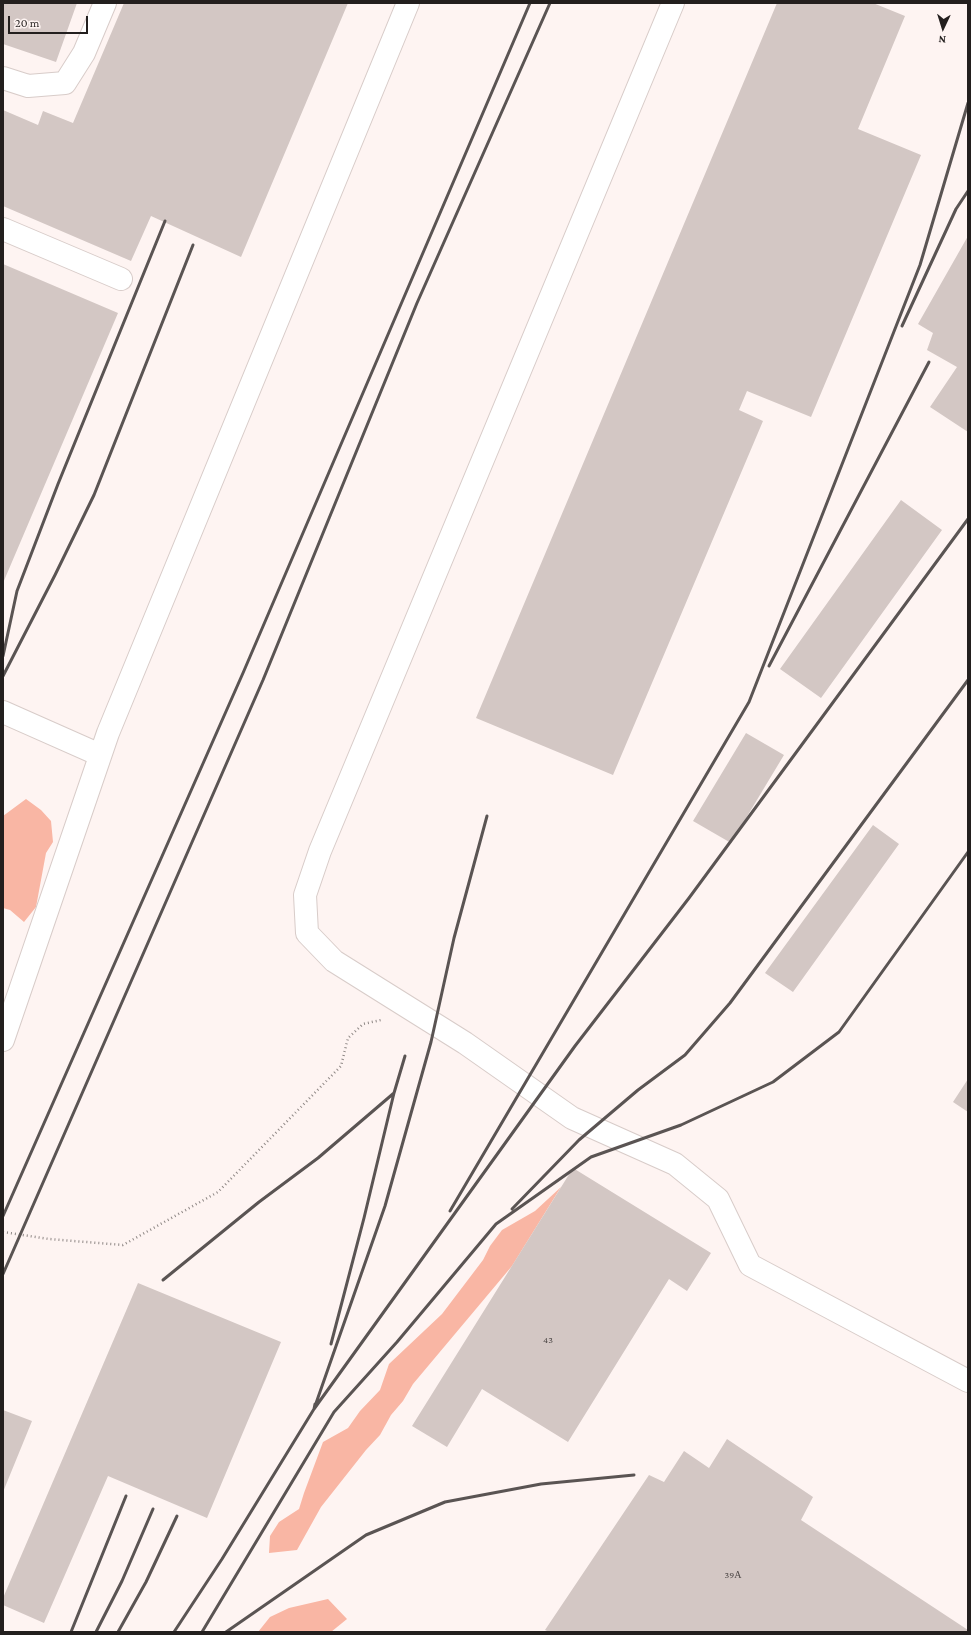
<!DOCTYPE html>
<meta charset="utf-8">
<style>
body{margin:0}
#map{position:relative;width:971px;height:1635px;overflow:hidden;background:#fef4f2;font-family:"Crimson Pro",serif}
canvas{display:block}
.frame{position:absolute;inset:0;border:4px solid #231f1e;pointer-events:none}
.north{position:absolute;left:923px;top:8px;width:40px;height:40px;-webkit-text-stroke:3px #fef4f2;paint-order:stroke;rotate:184deg;font-size:11px;font-weight:700;line-height:16px;text-align:center;color:#231f1e}
.north::after{content:'';display:block;margin:auto;width:14px;height:18px;background:#231f1e;clip-path:polygon(50% 0,100% 100%,50% 72%,0 100%)}
.scale{position:absolute;left:8px;top:16px;width:80px;height:18px;box-sizing:border-box;border:2px solid #231f1e;border-top:0;padding-left:5px;font-size:12px;line-height:14px;white-space:nowrap;color:#231f1e;-webkit-text-stroke:3px #fef4f2;paint-order:stroke}
</style>
<div id="map">
<canvas width="971" height="1635"></canvas>
<div class="frame"></div>
<div class="north">N</div>
<div class="scale">20 m</div>
</div>
<script>
const ctx = document.querySelector('canvas').getContext('2d');
ctx.lineJoin = 'round';
function fill(path, color) {
  ctx.fillStyle = color;
  ctx.fill(path, 'evenodd');
}
function toPath(rows) {
  const path = new Path2D();
  for (const r of rows) {
    path.moveTo(r[0], r[1]);
    for (let i = 2; i < r.length; i += 2) path.lineTo(r[i], r[i + 1]);
  }
  return path;
}
function strokePath(path, color, width, dash) {
  ctx.strokeStyle = color;
  ctx.lineWidth = width;
  ctx.lineCap = dash ? 'butt' : 'round';
  ctx.setLineDash(dash || []);
  ctx.stroke(path);
}
function write(font, color, halo, rows, align = 'center') {
  ctx.font = font + ' "Crimson Pro",serif';
  ctx.lineWidth = 3.5;
  ctx.setLineDash([]);
  ctx.textBaseline = 'middle';
  ctx.strokeStyle = halo;
  ctx.fillStyle = color;
  for (const [text, x, y, turn = 0] of rows) {
    ctx.save();
    ctx.translate(x, y);
    ctx.rotate((+turn || 0) * Math.PI / 180);
    ctx.textAlign = isNaN(turn) ? turn : align;
    if (halo) ctx.strokeText(text, 0, 0);
    ctx.fillText(text, 0, 0);
    ctx.restore();
  }
}
fill(toPath([
 [26,799,41,810,51,821,53,842,46,853,36,907,24,922,10,910,3,908,3,816],
 [561,1187,512,1266,413,1384,403,1401,391,1415,380,1435,366,1450,321,1507,297,1550,269,1553,270,1536,279,1522,299,1509,304,1493,323,1442,348,1428,360,1411,380,1390,389,1364,442,1314,483,1260,490,1246,502,1230,535,1211],
 [328,1599,347,1619,331,1632,258,1632,270,1617,289,1608]
]), '#f9b6a4');
fill(toPath([
 [3,3,77,3,56,62,3,44],
 [124,3,348,3,241,257,151,216,131,261,3,206,3,110,38,125,43,111,73,123],
 [777,3,873,3,905,16,858,129,921,155,811,417,747,391,739,410,763,421,613,775,476,718],
 [968,236,968,432,930,407,957,367,927,350,933,333,918,324],
 [3,264,118,313,3,583],
 [901,500,942,530,821,698,780,669],
 [746,733,784,755,731,843,693,821],
 [873,825,899,844,793,992,765,973],
 [968,1079,968,1112,953,1102],
 [573,1168,711,1253,687,1291,669,1279,568,1442,482,1389,447,1447,412,1426],
 [138,1283,281,1342,207,1518,108,1476,44,1623,3,1605,3,1598],
 [3,1410,32,1421,3,1492],
 [727,1439,813,1497,801,1520,968,1630,968,1632,549,1632,545,1630,649,1475,664,1482,684,1451,709,1468]
]), '#d3c7c4');
const minor = toPath([
 [673,3,320,851,305,895,307,933,334,961,465,1043,572,1118,675,1164,718,1199,750,1265,968,1381],
 [3,78,28,86,65,83,84,53,105,3],
 [3,229,121,279],
 [3,712,100,755],
 [3,1040,108,733,408,3]
]);
strokePath(minor, '#d8ccc9', 24);
strokePath(toPath([
 [3,1232,49,1239,123,1245,218,1192,341,1066,348,1038,363,1024,381,1020]
]), '#8f8886', 2.5, [1, 3]);
strokePath(minor, '#fff', 22);
strokePath(toPath([
 [902,326,956,209,968,191],
 [3,656,17,591,58,484,165,221],
 [769,666,929,362],
 [3,676,55,575,94,495,193,245],
 [487,816,454,938,431,1042,385,1206,314,1409,575,1046,689,898,968,519],
 [394,1093,405,1056],
 [512,1209,579,1140,638,1090,685,1055,730,1003,968,680],
 [450,1211,749,702,920,265,968,103],
 [3,1216,243,673,530,3],
 [3,1274,263,680,417,303,550,3],
 [163,1280,259,1202,318,1158,394,1093,364,1218,331,1344],
 [71,1632,126,1496],
 [96,1632,122,1581,153,1509],
 [118,1632,146,1582,177,1516],
 [174,1632,222,1559,314,1409,315,1404],
 [202,1632,334,1412,397,1342,496,1224,591,1157,681,1125,773,1082,839,1032,968,852],
 [226,1632,366,1535,445,1502,541,1484,634,1475]
]), '#5a5453', 3);
write('10px', '#4f4948', null, [
 ["43",548,1340],
 ["39А",733,1575]
]);
</script>
